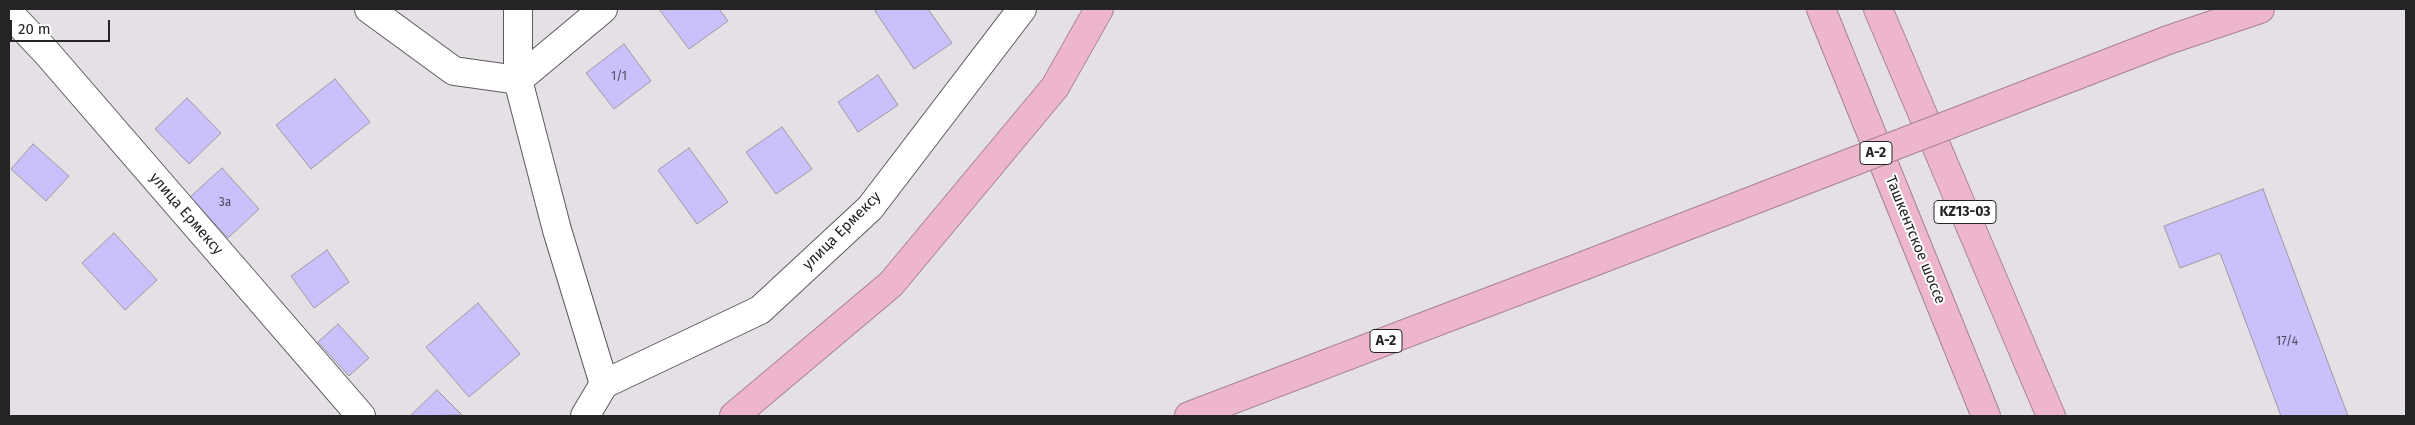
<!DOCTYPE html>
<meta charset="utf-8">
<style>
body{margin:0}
#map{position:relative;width:2415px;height:425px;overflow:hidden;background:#e4e0e5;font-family:"Fira Sans",sans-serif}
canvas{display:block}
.frame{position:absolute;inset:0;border:10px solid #242325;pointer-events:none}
.scale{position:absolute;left:10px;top:20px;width:100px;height:22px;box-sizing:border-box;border:2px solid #242325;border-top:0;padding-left:6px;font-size:15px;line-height:18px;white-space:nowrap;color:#242325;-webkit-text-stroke:4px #fff;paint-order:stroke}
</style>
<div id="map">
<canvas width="2415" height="425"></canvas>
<div class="frame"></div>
<div class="scale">20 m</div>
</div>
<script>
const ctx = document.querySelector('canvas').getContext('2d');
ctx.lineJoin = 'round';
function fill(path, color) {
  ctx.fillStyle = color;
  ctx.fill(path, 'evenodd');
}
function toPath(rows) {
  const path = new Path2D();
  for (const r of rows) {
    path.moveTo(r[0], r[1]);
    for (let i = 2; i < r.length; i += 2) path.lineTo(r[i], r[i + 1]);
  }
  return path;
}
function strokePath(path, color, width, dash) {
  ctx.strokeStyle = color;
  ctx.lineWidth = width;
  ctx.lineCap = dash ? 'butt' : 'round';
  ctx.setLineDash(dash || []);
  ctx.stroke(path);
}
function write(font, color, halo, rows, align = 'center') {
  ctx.font = font + ' "Fira Sans",sans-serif';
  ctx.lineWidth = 4;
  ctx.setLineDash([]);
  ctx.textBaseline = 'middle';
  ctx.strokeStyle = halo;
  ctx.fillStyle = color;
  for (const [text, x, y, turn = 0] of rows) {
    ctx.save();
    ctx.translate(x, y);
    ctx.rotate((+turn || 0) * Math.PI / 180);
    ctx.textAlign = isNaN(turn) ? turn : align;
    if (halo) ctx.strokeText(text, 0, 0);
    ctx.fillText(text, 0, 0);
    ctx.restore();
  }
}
const building = toPath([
 [659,9,719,9,728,21,689,49,659,9],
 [878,9,928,9,952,43,914,69,875,11,878,9],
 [624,44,651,81,614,109,586,73,624,44],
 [878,75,898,105,858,132,838,102,878,75],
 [335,79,370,122,311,169,276,125,335,79],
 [187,98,221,133,189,164,155,129,187,98],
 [782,127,812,169,776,194,746,152,782,127],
 [33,144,69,176,46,201,11,169,33,144],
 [689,148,728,202,697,224,658,170,689,148],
 [222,168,259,209,228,238,190,197,222,168],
 [2263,189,2348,416,2281,416,2220,253,2180,268,2164,226,2263,189],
 [114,233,157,280,125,310,82,263,114,233],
 [327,250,349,282,314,308,291,276,327,250],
 [478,303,520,354,469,397,426,347,478,303],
 [338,324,369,358,349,376,318,342,338,324],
 [437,390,462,415,410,416,437,390]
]);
fill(building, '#cbbffc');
strokePath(building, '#9b9ba0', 1);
const minor = toPath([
 [369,9,454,71,518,80,603,9],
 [518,9,518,80,557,230,604,384,585,416],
 [9,13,47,53,361,416],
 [604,384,760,310,870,208,1022,9]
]);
const highway = toPath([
 [1821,9,1986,416],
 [1878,9,2051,416],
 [2168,40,2260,9],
 [734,416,891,284,1055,87,1099,9],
 [1189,416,1583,266]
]);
strokePath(minor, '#5d5a5d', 30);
strokePath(highway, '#a78392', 30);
strokePath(minor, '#fff', 28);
strokePath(highway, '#eeb6cd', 28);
const highwayBridge = toPath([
 [1583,266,2168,40]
]);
strokePath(highwayBridge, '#a78392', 30, []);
strokePath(highwayBridge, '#eeb6cd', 28);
write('12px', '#4e4a5b', null, [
 ["1/1",619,77],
 ["3а",225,203],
 ["17/4",2287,342]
]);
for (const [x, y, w] of [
 [1876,153,32],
 [1965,212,62],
 [1386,341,32]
]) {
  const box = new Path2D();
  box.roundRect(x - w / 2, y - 11.5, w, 23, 4);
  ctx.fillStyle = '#fff';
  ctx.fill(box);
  strokePath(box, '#242325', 1);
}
write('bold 14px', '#242325', null, [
 ["A-2",1876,153],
 ["KZ13-03",1965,212],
 ["A-2",1386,341]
]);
write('15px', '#242325', '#fff', [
 ["улица Ермексу",186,214,49],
 ["улица Ермексу",842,231,-45],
 ["Ташкентское шоссе",1915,240,68]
]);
</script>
